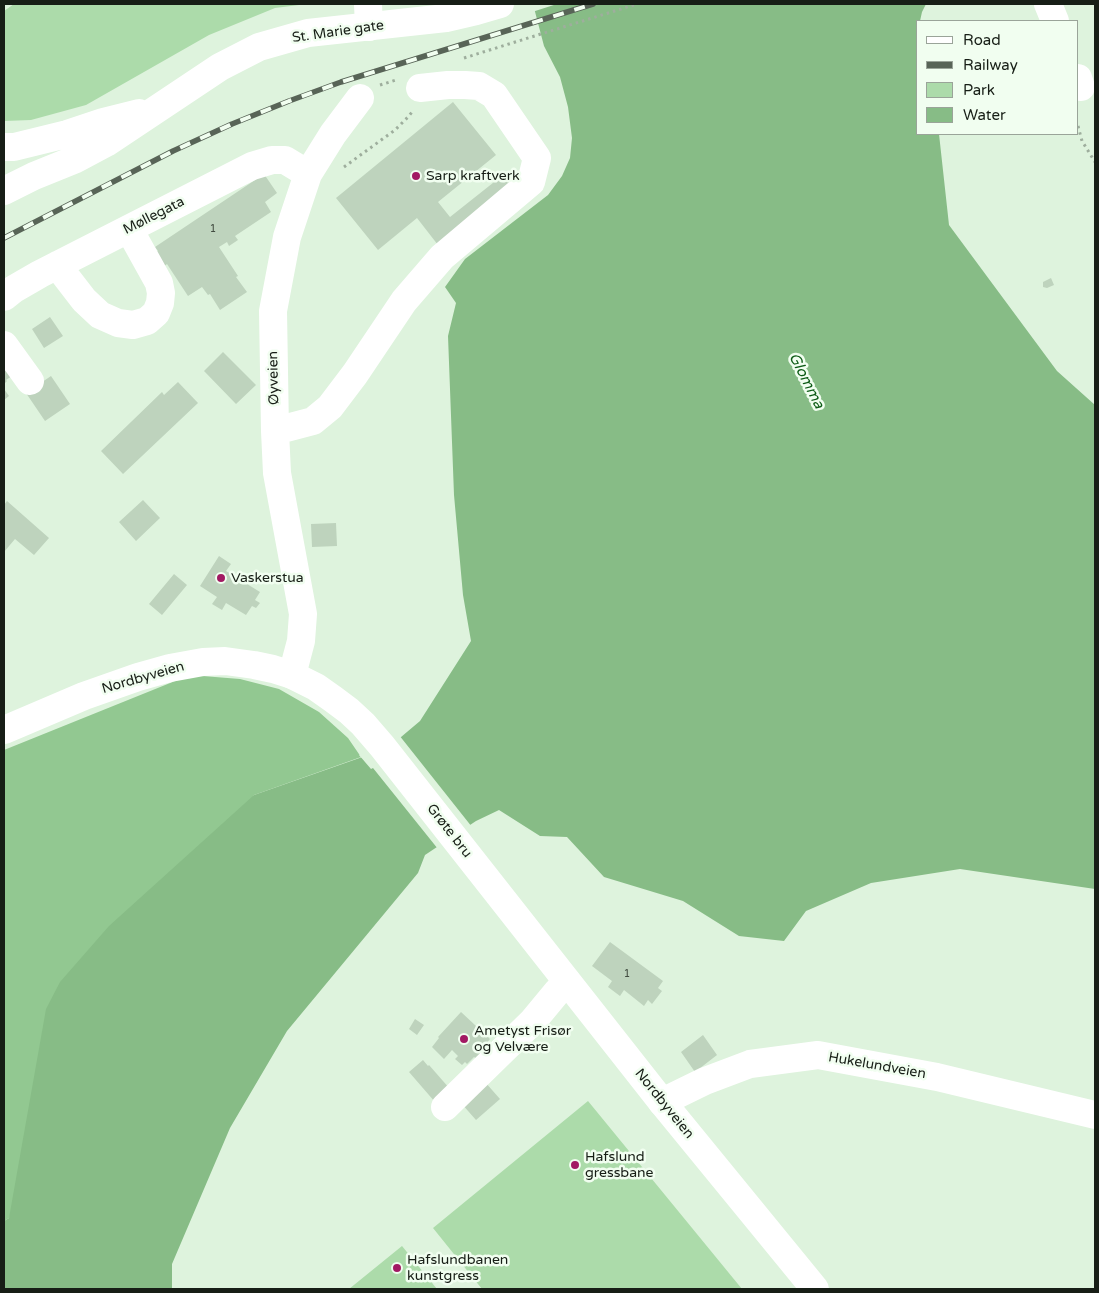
<!DOCTYPE html>
<meta charset="utf-8">
<style>
body{margin:0}
#map{position:relative;width:1099px;height:1293px;overflow:hidden;background:#def3dd;font-family:"Varela Round",sans-serif}
canvas{display:block}
.frame{position:absolute;inset:0;border:5px solid #171e16;pointer-events:none}
.legend{position:absolute;left:916px;top:20px;width:162px;height:115px;box-sizing:border-box;background:#f1fef0;border:1px solid #9aa499;margin:0;padding:6px 9px;list-style:none;font-size:15px;color:#171e16}
.legend li{display:flex;align-items:center;gap:10px;height:25px}
.legend b{width:25px;border:1px solid #9aa499}
</style>
<div id="map">
<canvas width="1099" height="1293"></canvas>
<div class="frame"></div>
<ul class="legend">
<li><b style="height:6px;background:#fff"></b>Road</li>
<li><b style="height:6px;background:#586457"></b>Railway</li>
<li><b style="height:14px;background:#acdbaa"></b>Park</li>
<li><b style="height:14px;background:#87bc86"></b>Water</li>
</ul>
</div>
<script>
const ctx = document.querySelector('canvas').getContext('2d');
ctx.lineJoin = 'round';
function fill(path, color) {
  ctx.fillStyle = color;
  ctx.fill(path, 'evenodd');
}
function toPath(rows) {
  const path = new Path2D();
  for (const r of rows) {
    path.moveTo(r[0], r[1]);
    for (let i = 2; i < r.length; i += 2) path.lineTo(r[i], r[i + 1]);
  }
  return path;
}
function strokePath(path, color, width, dash) {
  ctx.strokeStyle = color;
  ctx.lineWidth = width;
  ctx.lineCap = dash ? 'butt' : 'round';
  ctx.setLineDash(dash || []);
  ctx.stroke(path);
}
function write(font, color, halo, rows, align = 'center') {
  ctx.font = font + ' "Varela Round",sans-serif';
  ctx.lineWidth = 5;
  ctx.setLineDash([]);
  ctx.textBaseline = 'middle';
  ctx.strokeStyle = halo;
  ctx.fillStyle = color;
  for (const [text, x, y, turn = 0] of rows) {
    ctx.save();
    ctx.translate(x, y);
    ctx.rotate((+turn || 0) * Math.PI / 180);
    ctx.textAlign = isNaN(turn) ? turn : align;
    if (halo) ctx.strokeText(text, 0, 0);
    ctx.fillText(text, 0, 0);
    ctx.restore();
  }
}
fill(toPath([
 [14,4,307,4,275,8,209,35,86,105,31,120,4,121,4,11],
 [588,1101,742,1289,482,1289,433,1228],
 [402,1246,437,1289,349,1289]
]), '#acdbaa');
fill(toPath([
 [190,675,240,679,279,689,319,712,348,738,361,757,254,795,9,1218,4,1221,4,750]
]), '#92c891');
fill(toPath([
 [533,4,926,4,922,12,920,21,918,21,918,134,939,134,949,225,1057,371,1095,405,1095,889,960,869,871,883,806,911,784,941,739,936,683,901,604,877,567,837,540,836,499,810,476,821,425,855,418,873,287,1031,230,1128,172,1264,172,1289,4,1289,4,1221,9,1218,46,1009,60,982,109,926,254,795,388,748,420,721,471,641,463,595,454,495,448,336,456,303,445,287,465,259,548,195,562,176,570,158,572,138,568,107,560,77,544,46]
]), '#87bc86');
fill(toPath([
 [530,4,557,4,532,12],
 [399,735,472,827,438,849,373,768,371,769,359,755,386,746]
]), '#def3dd');
fill(toPath([
 [453,102,496,155,438,202,450,217,508,171,517,182,438,245,417,218,378,250,336,198],
 [264,174,277,193,265,202,271,212,235,236,238,240,229,246,227,242,219,247,238,276,236,277,247,292,220,310,210,294,208,295,202,287,188,296,167,264,162,268,152,254,158,251,155,247],
 [1051,278,1054,285,1047,288,1043,287,1043,282],
 [50,317,63,336,44,348,32,329],
 [223,352,256,385,236,404,204,371],
 [4,363,12,376,6,380,7,381,4,384],
 [51,376,70,404,45,421,26,393],
 [178,382,198,403,123,474,101,451,162,392,164,395],
 [4,389,9,396,4,400],
 [143,500,160,518,136,541,119,522],
 [7,501,49,538,34,555,15,539,4,552,4,505],
 [336,523,337,546,312,547,311,524],
 [219,556,231,564,226,571,260,592,255,600,260,603,256,608,252,606,246,615,226,603,222,610,212,604,217,597,200,586],
 [174,574,187,585,162,615,149,604],
 [610,942,663,981,658,988,662,991,652,1004,648,1000,644,1006,624,990,620,996,608,987,612,981,592,966],
 [461,1012,490,1039,479,1052,481,1055,477,1059,474,1057,467,1064,465,1062,462,1065,455,1059,458,1056,452,1050,444,1059,432,1047,439,1038,438,1037],
 [415,1019,424,1025,417,1035,409,1029],
 [703,1035,717,1055,695,1072,681,1052],
 [423,1060,428,1066,429,1065,450,1089,435,1102,409,1072],
 [485,1082,500,1099,476,1120,461,1103]
]), '#bed3bd');
strokePath(toPath([
 [464,58,637,4],
 [380,85,396,80],
 [1078,126,1082,141,1095,162],
 [344,167,395,130,408,117,412,112]
]), '#9eae9d', 3, [2.5, 4]);
strokePath(toPath([
 [368,4,369,27],
 [1048,4,1055,21],
 [1078,78,1081,87],
 [57,265,84,300,100,315,118,323,133,325,147,321,156,313,160,303,161,293,159,283,129,229],
 [4,297,14,289,40,274,252,166,272,160,285,160,308,174],
 [4,345,30,381],
 [275,431,313,421,330,407,355,374,404,301,442,257,531,182,537,158,494,95,479,86,465,85,448,85,420,88],
 [292,675,301,641,303,614,277,473,275,431,273,311,287,237,308,174,333,134,360,98],
 [662,1102,705,1081,750,1064,818,1055,937,1077,1095,1115],
 [445,1107,533,1021,557,992,567,982]
]), '#fff', 28);
strokePath(toPath([
 [4,147,14,147,67,134,103,122,139,113],
 [4,191,34,176,76,159,106,143,220,67,259,47,308,33,446,18,476,11,500,4],
 [4,730,84,696,138,677,170,668,203,662,225,661,254,665,273,669,292,675,316,687,333,699,349,711,363,724,382,746,662,1102,815,1289]
]), '#fff', 28);
const rail = toPath([
 [4,238,173,151,232,124,289,101,341,82,593,4]
]);
strokePath(rail, '#586457', 5.5);
strokePath(rail, '#f1fef0', 4, [11]);
for (const [x, y, r, color] of [
 [416,176,5,"#a21963"],
 [221,578,5,"#a21963"],
 [464,1039,5,"#a21963"],
 [575,1165,5,"#a21963"],
 [397,1268,5,"#a21963"]
]) {
  const dot = new Path2D();
  dot.arc(x, y, r, 0, 2 * Math.PI);
  ctx.fillStyle = color;
  ctx.fill(dot);
  strokePath(dot, '#f1fef0', 2);
}
write('11px', '#414b40', null, [
 ["1",213,229],
 ["1",627,974]
]);
write('14px', '#171e16', '#f1fef0', [
 ["St. Marie gate",338,32,-8],
 ["Møllegata",154,216,-27],
 ["Øyveien",274,378,-91],
 ["Nordbyveien",143,678,-16],
 ["Grøte bru",449,831,52],
 ["Hukelundveien",877,1066,10],
 ["Nordbyveien",664,1104,51]
]);
write('14px', '#171e16', '#f1fef0', [
 ["Sarp kraftverk",426,176],
 ["Vaskerstua",231,578],
 ["Ametyst Frisør",474,1031],
 ["og Velvære",474,1047],
 ["Hafslund",585,1157],
 ["gressbane",585,1173],
 ["Hafslundbanen",407,1260],
 ["kunstgress",407,1276]
], 'left');
write('italic 15px', '#0c5b15', '#f1fef0', [
 ["Glomma",806,381,63]
]);
</script>
